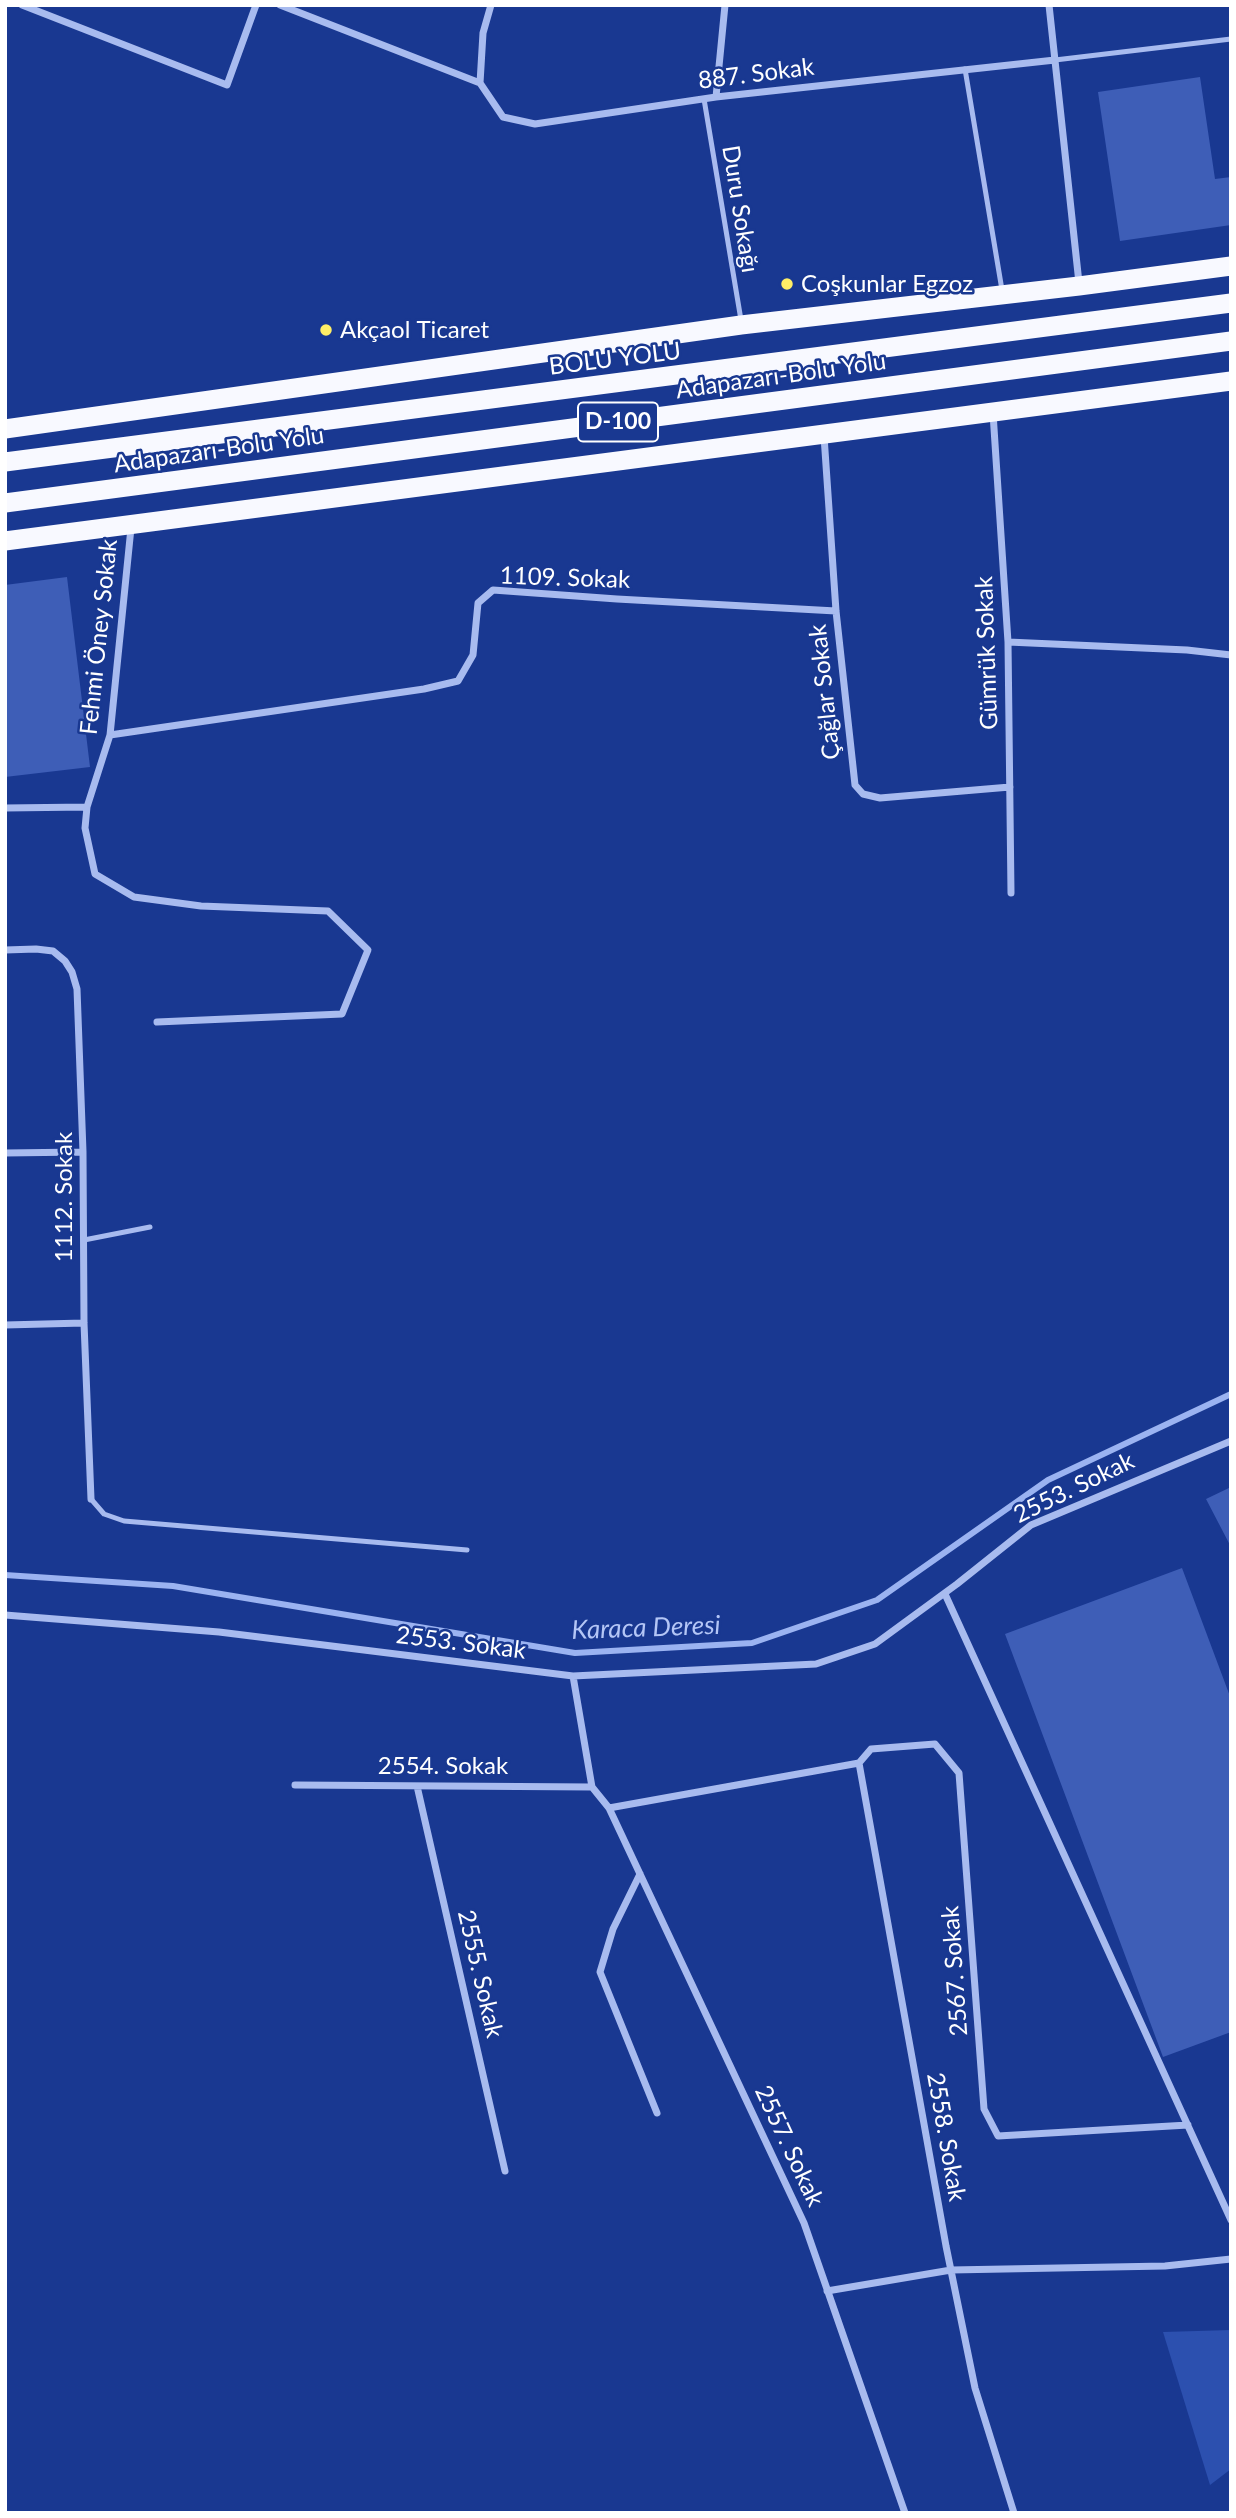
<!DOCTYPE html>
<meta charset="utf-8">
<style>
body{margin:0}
#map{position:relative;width:1236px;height:2518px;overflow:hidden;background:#193891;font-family:Lato,sans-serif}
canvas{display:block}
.frame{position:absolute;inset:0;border:7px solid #fff;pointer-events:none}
</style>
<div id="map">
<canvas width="1236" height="2518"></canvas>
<div class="frame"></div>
</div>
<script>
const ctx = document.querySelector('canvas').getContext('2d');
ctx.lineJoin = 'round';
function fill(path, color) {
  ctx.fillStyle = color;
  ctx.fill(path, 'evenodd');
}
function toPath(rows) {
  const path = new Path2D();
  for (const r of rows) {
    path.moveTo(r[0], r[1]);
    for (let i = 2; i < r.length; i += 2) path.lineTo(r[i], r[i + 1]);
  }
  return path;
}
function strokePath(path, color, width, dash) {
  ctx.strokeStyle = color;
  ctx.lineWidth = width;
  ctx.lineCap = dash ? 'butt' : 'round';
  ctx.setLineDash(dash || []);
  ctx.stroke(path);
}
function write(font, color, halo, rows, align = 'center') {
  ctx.font = font + ' Lato,sans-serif';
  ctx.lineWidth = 5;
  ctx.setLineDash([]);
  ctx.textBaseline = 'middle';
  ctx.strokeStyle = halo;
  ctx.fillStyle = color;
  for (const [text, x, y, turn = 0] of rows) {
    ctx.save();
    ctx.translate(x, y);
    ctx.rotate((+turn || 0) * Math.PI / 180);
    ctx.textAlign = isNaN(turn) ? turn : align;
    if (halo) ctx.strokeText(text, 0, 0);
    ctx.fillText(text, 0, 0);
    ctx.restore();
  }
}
fill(toPath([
 [1231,2330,1231,2469,1210,2485,1163,2332]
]), '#2c50af');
strokePath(toPath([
 [5,1575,173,1586,575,1653,752,1643,877,1600,1048,1480,1231,1394]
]), '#9bb3f1', 6);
fill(toPath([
 [1200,77,1215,179,1231,177,1231,225,1120,241,1098,92],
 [67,577,90,767,5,777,5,585],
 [1231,1487,1231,1547,1206,1499],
 [1182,1568,1231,1699,1231,2032,1163,2057,1005,1634]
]), '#3e5eb7');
strokePath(toPath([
 [1055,60,1231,39],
 [965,69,1002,290],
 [704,99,741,320],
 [84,1240,150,1227],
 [91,1499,104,1514,124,1521,467,1550]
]), '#a8bbef', 5);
strokePath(toPath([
 [22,5,227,85,256,5],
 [280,5,480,83],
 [1049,5,1079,283],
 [480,83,503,117,535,124,716,97,1055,60],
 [480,83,483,33,491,5],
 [716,97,725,5],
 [993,413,1008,642,1011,893],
 [824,436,836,611,855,785,863,794,880,798,1010,787],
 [131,528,110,735,87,807,85,828,95,874,134,897,201,906,328,911,368,950,342,1014,157,1022],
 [1008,642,1187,650,1231,655],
 [110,735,424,689,458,681,473,655,478,603,493,590,617,599,836,611],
 [5,808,87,807],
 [5,950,36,949,53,951,65,961,72,972,77,989,83,1152,84,1323,91,1499],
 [5,1153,83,1152],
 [5,1325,84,1323],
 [945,1594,1231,2220],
 [5,1615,219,1632,573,1676,816,1664,875,1644,957,1584,1031,1525,1231,1441],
 [573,1676,592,1787,609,1808,859,1763],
 [859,1763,946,2246,975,2388,1014,2513],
 [859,1763,871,1749,935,1744,959,1773,984,2109,998,2136,1188,2125],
 [295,1785,592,1787],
 [417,1786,505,2171],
 [609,1808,804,2223,905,2513],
 [640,1874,613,1929,600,1972,657,2113],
 [827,2291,951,2270,1165,2266,1231,2259]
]), '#a8bbef', 7);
strokePath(toPath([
 [5,429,741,325,1079,286,1231,266],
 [5,462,1231,303],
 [5,503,1231,341],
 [5,541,1231,381]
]), '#f8f9ff', 19);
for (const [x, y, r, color] of [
 [787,284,7,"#fe6"],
 [326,330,7,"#fe6"]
]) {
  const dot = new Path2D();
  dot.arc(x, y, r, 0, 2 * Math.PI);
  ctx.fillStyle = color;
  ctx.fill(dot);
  strokePath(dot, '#193891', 2.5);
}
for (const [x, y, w] of [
 [618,422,80]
]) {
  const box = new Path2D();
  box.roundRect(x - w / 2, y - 19.5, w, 39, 5);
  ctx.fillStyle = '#193891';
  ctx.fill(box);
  strokePath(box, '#fff', 2);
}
write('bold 23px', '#fff', null, [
 ["D-100",618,422]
]);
write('24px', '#fff', '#193891', [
 ["887. Sokak",756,74,-7],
 ["Duru Sokağı",740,209,81],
 ["BOLU YOLU",615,359,-7],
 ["Adapazarı-Bolu Yolu",781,376,-8],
 ["Adapazarı-Bolu Yolu",219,450,-8],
 ["1109. Sokak",565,578,2],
 ["Fehmi Öney Sokak",99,637,-84],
 ["Gümrük Sokak",987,653,-92],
 ["Çağlar Sokak",825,692,-96],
 ["1112. Sokak",64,1197,-90],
 ["2553. Sokak",1074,1488,-26],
 ["2553. Sokak",461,1643,7],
 ["2554. Sokak",443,1766],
 ["2567. Sokak",955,1971,-94],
 ["2555. Sokak",480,1974,77],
 ["2558. Sokak",946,2137,80],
 ["2557. Sokak",789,2146,65]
]);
write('24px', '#fff', '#193891', [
 ["Coşkunlar Egzoz",801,284],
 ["Akçaol Ticaret",340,330]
], 'left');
write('italic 26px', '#b4c6f6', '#193891', [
 ["Karaca Deresi",646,1628,-2]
]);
</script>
